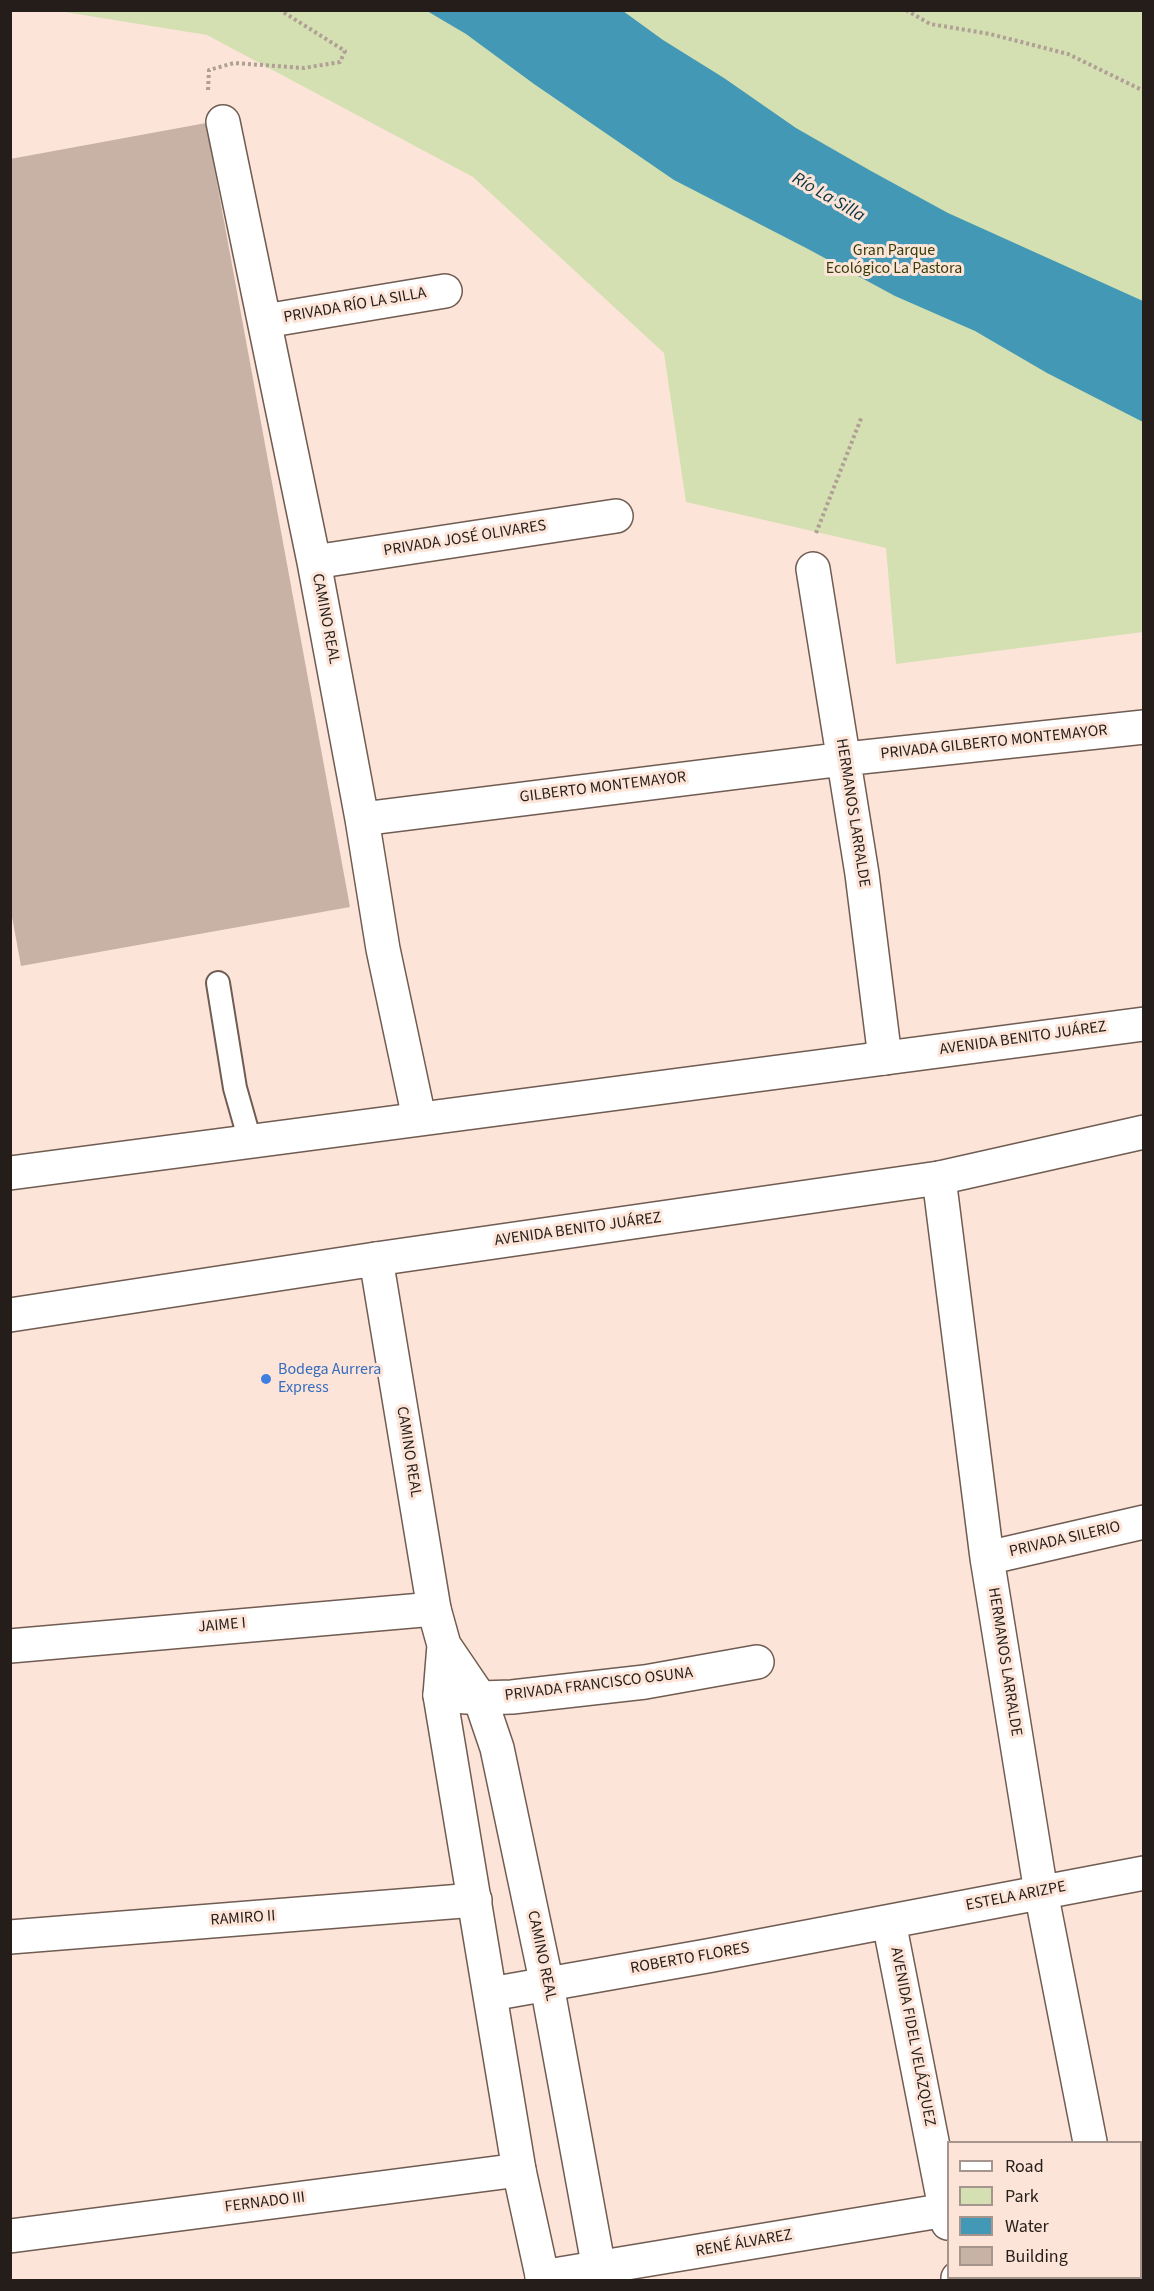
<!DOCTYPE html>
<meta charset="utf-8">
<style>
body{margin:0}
#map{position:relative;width:1154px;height:2291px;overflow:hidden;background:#fce5d8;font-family:"Source Sans 3",sans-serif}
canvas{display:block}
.frame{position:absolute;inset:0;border:12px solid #251d19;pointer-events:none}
.legend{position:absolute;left:947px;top:2141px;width:195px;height:138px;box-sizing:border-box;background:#fce5d8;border:2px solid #a6958c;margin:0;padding:8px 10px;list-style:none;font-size:18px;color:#251d19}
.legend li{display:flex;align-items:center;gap:12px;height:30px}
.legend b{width:30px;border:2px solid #a6958c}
</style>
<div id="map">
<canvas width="1154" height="2291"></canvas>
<div class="frame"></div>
<ul class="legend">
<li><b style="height:8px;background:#fff"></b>Road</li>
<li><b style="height:16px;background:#d4e0b2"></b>Park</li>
<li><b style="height:16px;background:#4399b5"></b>Water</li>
<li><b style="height:16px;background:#c8b2a6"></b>Building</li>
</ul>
</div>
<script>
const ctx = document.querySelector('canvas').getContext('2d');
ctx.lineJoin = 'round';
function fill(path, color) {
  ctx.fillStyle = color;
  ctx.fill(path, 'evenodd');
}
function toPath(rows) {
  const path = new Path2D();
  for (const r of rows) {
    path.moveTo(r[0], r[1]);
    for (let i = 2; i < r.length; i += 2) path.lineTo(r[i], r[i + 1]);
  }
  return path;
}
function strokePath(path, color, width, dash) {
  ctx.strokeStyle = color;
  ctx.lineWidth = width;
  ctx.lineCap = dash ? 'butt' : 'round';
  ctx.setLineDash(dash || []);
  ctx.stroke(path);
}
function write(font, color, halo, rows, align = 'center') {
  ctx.font = font + ' "Source Sans 3",sans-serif';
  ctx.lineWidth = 6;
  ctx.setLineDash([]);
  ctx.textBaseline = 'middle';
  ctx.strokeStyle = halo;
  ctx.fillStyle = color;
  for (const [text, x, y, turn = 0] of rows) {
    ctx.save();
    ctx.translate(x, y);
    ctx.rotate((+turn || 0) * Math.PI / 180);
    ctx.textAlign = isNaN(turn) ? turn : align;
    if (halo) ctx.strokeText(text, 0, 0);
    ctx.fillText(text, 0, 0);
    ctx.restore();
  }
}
fill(toPath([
 [58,11,1143,11,1143,632,896,664,886,548,686,502,664,353,473,177,207,35]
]), '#d4e0b2');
fill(toPath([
 [427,11,623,11,663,40,724,78,796,128,871,171,948,213,1143,301,1143,422,1047,373,975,331,895,296,808,249,674,180,534,84,466,34]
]), '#4399b5');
fill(toPath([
 [206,123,350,907,21,966,10,906,10,159]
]), '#c8b2a6');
const service = toPath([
 [218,983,235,1088,250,1141]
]);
const minor = toPath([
 [223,122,314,562,362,819,383,949,419,1118],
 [265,321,445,291],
 [314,562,616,516],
 [813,569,862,874,885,1058],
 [362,819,844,759,1144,727],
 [939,1178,987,1558,1041,1892,1090,2142],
 [987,1558,1144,1522],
 [10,1646,434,1609],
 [440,1695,480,1698,512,1697,645,1682,757,1662],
 [889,1922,948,2223],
 [10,1937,475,1900],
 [491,1994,707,1956,1144,1873],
 [10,2236,519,2170],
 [542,2277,946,2210],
 [958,2278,959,2280],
 [1116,2278,1117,2280]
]);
const tertiary = toPath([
 [376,1259,434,1609,444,1645,440,1695,519,2170,543,2280],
 [444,1645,480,1698,497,1748,547,1985,601,2280]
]);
const primary = toPath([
 [10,1173,1144,1024],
 [10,1315,376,1259,939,1178,1144,1132]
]);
strokePath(service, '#705c52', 26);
strokePath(minor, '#705c52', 36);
strokePath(tertiary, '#705c52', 36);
strokePath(primary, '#705c52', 36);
strokePath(toPath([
 [906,10,930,24,990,34,1068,54,1144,91],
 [208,90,209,70,234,63,304,68,340,62,345,51,280,10],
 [816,533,862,416]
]), '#b09f95', 4, [3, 3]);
strokePath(service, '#fff', 22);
strokePath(minor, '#fff', 33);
strokePath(tertiary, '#fff', 33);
strokePath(primary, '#fff', 33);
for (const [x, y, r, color] of [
 [266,1379,6,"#3f7fe0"]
]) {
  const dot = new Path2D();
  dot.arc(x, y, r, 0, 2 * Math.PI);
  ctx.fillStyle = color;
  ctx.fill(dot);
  strokePath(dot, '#fce5d8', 2);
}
write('16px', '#353e0b', '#fce5d8', [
 ["Gran Parque",894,251],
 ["Ecológico La Pastora",894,269]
]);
write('16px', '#251d19', '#fce5d8', [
 ["PRIVADA RÍO LA SILLA",355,306,-10],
 ["PRIVADA JOSÉ OLIVARES",465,539,-9],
 ["CAMINO REAL",325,619,79],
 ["PRIVADA GILBERTO MONTEMAYOR",994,743,-6],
 ["GILBERTO MONTEMAYOR",603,788,-7],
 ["HERMANOS LARRALDE",852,813,81],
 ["AVENIDA BENITO JUÁREZ",1023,1039,-8],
 ["AVENIDA BENITO JUÁREZ",578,1230,-8],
 ["CAMINO REAL",408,1452,81],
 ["PRIVADA SILERIO",1065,1540,-13],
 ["JAIME I",222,1626,-5],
 ["HERMANOS LARRALDE",1004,1662,81],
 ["PRIVADA FRANCISCO OSUNA",599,1685,-7],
 ["ESTELA ARIZPE",1016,1897,-11],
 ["RAMIRO II",243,1919,-4],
 ["CAMINO REAL",541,1956,78],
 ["ROBERTO FLORES",690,1959,-10],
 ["AVENIDA FIDEL VELÁZQUEZ",912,2037,79],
 ["FERNADO III",265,2203,-7],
 ["RENÉ ÁLVAREZ",744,2244,-10]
]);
write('16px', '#366cbe', '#fce5d8', [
 ["Bodega Aurrera",278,1370],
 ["Express",278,1388]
], 'left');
write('italic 18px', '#0b3440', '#fce5d8', [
 ["Río La Silla",828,198,30]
]);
</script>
